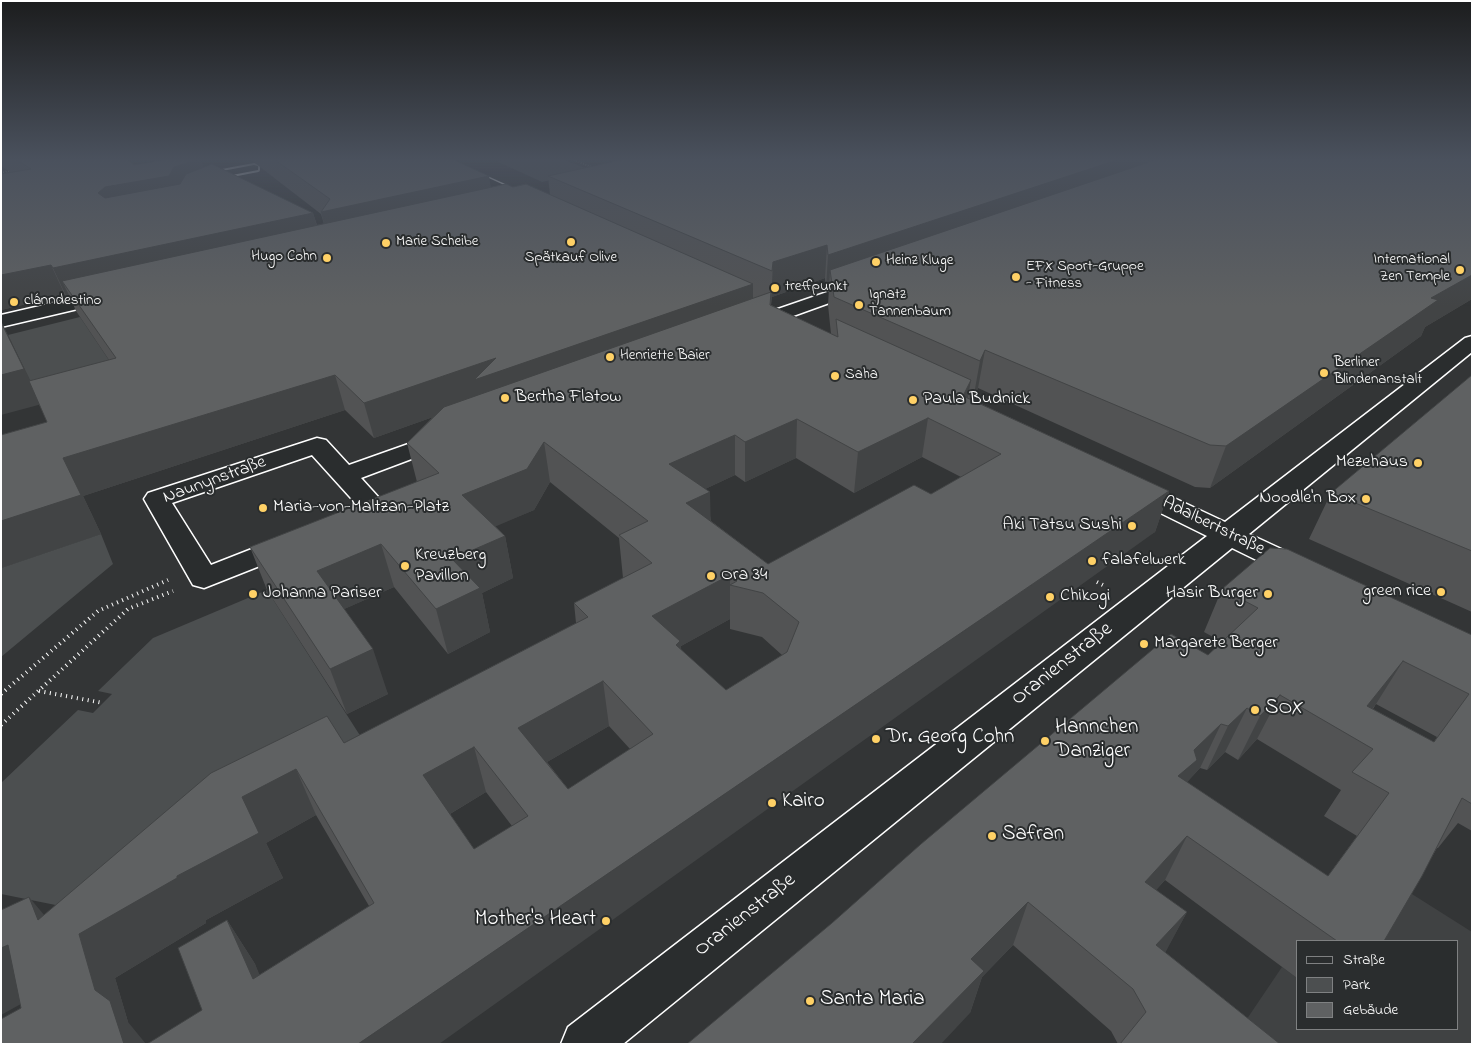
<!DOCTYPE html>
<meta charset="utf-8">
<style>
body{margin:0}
#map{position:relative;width:1473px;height:1045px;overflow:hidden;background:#333536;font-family:"Indie Flower",sans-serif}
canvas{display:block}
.frame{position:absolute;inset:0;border:2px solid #fff;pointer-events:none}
.legend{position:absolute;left:1296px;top:940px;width:162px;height:90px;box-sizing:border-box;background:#2a2d2e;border:1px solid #7f8182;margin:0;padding:6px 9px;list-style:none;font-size:15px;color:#fff}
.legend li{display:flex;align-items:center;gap:10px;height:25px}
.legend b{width:25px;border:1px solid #7f8182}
</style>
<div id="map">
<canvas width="1473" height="1045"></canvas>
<div class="frame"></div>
<ul class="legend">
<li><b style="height:6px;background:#2a2d2e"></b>Straße</li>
<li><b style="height:14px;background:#4c4f50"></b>Park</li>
<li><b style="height:14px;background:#5f6162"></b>Gebäude</li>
</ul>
</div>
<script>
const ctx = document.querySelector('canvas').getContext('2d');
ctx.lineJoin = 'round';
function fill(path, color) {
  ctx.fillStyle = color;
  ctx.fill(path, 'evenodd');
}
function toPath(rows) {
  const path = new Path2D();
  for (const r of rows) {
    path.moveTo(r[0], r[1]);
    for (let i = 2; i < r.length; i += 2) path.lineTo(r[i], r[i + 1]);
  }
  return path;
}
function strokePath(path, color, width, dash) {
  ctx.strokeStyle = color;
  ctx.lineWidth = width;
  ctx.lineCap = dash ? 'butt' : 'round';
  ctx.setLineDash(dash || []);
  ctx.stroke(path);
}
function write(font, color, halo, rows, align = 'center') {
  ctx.font = font + ' "Indie Flower",sans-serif';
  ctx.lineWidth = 4;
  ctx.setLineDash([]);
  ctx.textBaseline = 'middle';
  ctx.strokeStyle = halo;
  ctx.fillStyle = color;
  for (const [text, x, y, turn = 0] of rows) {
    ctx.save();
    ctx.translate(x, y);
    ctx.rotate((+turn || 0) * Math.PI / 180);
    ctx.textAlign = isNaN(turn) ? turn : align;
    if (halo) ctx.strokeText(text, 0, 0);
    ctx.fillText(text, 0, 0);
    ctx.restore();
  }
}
fill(toPath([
 [1404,889,1472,932,1472,1044,1230,1044,1282,967,1297,978,1297,1029,1457,1029,1457,941,1375,941]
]), '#404243');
fill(toPath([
 [502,160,565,160,593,171,542,182,496,161],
 [80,317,123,381,41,404,8,335],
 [101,534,113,564,1,657,1,568],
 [267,590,368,748,125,919,1,894,1,783,78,710,93,713,112,694,98,691,153,638]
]), '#4c4f50');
const lane = toPath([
 [254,165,258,166,258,170,206,180,201,177,206,174,254,165]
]);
const street = toPath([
 [865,279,871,280,874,284,871,288,757,329,750,331,743,329,740,325,743,321,865,279],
 [109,290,116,292,118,296,116,300,1,327,1,315,109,290],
 [445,431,454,433,457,438,454,443,361,478,390,510,386,516,204,588,193,585,144,499,148,493,317,438,326,440,349,465,445,431],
 [312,455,359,507,211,565,172,503,312,455]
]);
const secondary = toPath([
 [431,160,449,160,535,199,537,202,535,205,525,205,431,160],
 [1472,336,1472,352,1249,534,1307,561,1312,568,1307,575,1297,577,1287,575,1232,548,623,1044,561,1044,568,1027,1207,536,1122,494,1118,488,1122,482,1131,480,1140,482,1225,522,1465,338,1472,336]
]);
strokePath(lane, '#fff', 4);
strokePath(street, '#fff', 3);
strokePath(secondary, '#fff', 3);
strokePath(toPath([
 [574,160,594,168],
 [1,173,12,170]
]), '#fff', 2, [0.5, 2]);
strokePath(toPath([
 [1097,582,1103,585],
 [39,691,103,703],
 [1,694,98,611,168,580],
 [1,725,128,609,173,591]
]), '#fff', 4, [1, 4.5]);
fill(lane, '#2a2d2e');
fill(street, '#2a2d2e');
fill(secondary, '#2a2d2e');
fill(toPath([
 [1,160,128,160,134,165,201,160,203,168,313,213,317,225,324,224,321,214,251,160,454,160,490,188,513,187,550,195,548,176,1472,160,1472,299,1425,327,1421,336,1210,488,1195,487,978,388,973,400,968,398,1169,491,1155,532,202,1010,227,920,255,964,259,975,369,906,316,815,266,843,283,878,206,920,206,923,115,978,128,1022,21,1008,44,915,344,743,576,623,574,603,623,578,619,538,550,482,534,510,495,526,505,536,513,578,482,593,490,632,448,654,394,587,344,609,388,694,347,714,267,590,250,547,417,482,407,443,433,417,374,438,345,410,83,496,101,534,1,568,1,435,47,422,31,381,109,360,76,311,70,297,67,298,65,295,1,310,1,174,10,172,1,166],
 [825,278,826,289,829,288,828,305,831,334,771,305,772,297],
 [922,457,961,477,931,494,768,564,711,521,705,489,735,475,745,482,796,458,854,493],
 [730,619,730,629,762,637,782,655,726,690,681,650,681,646],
 [609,726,630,749,568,789,547,762],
 [486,792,512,826,474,849,450,814],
 [1472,375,1472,612,1309,539,1331,493],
 [1222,589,1472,635,1472,831,1458,823,1438,848,1437,848,1384,941,1297,941,1297,978,1165,880,1156,890,1187,912,1165,952,1280,1044,1118,1044,1111,1031,1013,945,982,977,970,1013,687,1044,1208,655,1222,642,1204,632],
 [1376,704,1437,737,1434,742,1373,709],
 [1257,739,1341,790,1324,816,1357,836,1328,876,1187,782,1200,768,1207,770,1225,752,1238,760]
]), '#525354');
fill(toPath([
 [196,160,201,160,209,183,116,213,98,193,105,187,174,167],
 [1117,160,1189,160,830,270,829,288,826,289,828,255],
 [489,176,493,201,328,239,321,212],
 [313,213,321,240,62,281,70,297,67,298,53,268],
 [827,245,825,278,772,297,771,305,773,262],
 [51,265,65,295,1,310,1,275],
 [1472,275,1472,299,1425,327,1421,336,1210,488,1226,446,1431,298],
 [753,284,753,315,478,401,374,438,364,403,496,358],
 [1,321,42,404,1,415],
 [985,350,978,388,973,400,980,361],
 [335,375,345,410,83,496,101,534,1,568,1,521,63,458],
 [971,380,964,418,963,396],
 [928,418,922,457,854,493,858,452],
 [797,419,796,458,745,482,745,442],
 [735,435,735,475,671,505,669,464],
 [544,442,550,482,534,510,471,537,462,495],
 [1169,491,1155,532,439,1044,358,1044],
 [710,492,711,534,686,503],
 [505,536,513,578,482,593,490,632,448,654,436,609,452,559],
 [381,544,394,587,333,614,317,571],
 [730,575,730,619,681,646,683,686,652,616],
 [373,649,388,694,347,714,330,669],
 [1403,661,1376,704,1351,736,1367,706],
 [603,681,609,726,528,773,518,728],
 [1280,695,1257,739,1238,760,1260,716],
 [1247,708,1225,752,1207,770,1228,726],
 [1221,724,1200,768,1188,781,1177,804,1178,776,1194,750],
 [474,747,486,792,438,821,423,775],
 [296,769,316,815,266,843,283,878,206,920,206,923,115,978,128,1022,146,1044,124,1044,95,990,79,934,177,876,242,797],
 [1187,836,1165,880,1124,925,1145,882],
 [29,897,66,941,38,920],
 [1028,902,1013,945,982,977,970,1013,941,1044,912,1044,971,959],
 [1187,912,1164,955,1156,945],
 [227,920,255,964,280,1022,253,979],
 [8,945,48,989,1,1015,1,948]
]), '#424445');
const building = toPath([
 [17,160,128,160,134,165,164,160,196,160,174,167,169,176,105,187,98,193,105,198,180,184,186,174,212,164,313,213,53,268,51,265,1,275,1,174,31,169,17,160],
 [275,160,454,160,489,176,321,212,330,199,275,160],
 [621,160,1117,160,828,255,827,245,773,262,772,271,548,176,621,160],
 [1155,160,1472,160,1472,275,1431,298,1438,300,1226,446,1210,445,985,350,980,361,834,297,830,270,1155,160],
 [506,184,513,187,526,184,753,284,474,380,496,358,364,403,335,375,63,458,81,495,1,521,1,435,47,422,29,381,116,358,62,281,506,184],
 [771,292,770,305,838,337,836,319,971,380,963,396,1169,491,358,1044,147,1044,202,1010,178,948,227,920,253,979,374,903,296,769,242,797,259,833,177,876,177,878,79,934,95,990,110,1001,124,1044,1,1044,1,1019,21,1008,8,945,1,948,1,910,29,897,38,920,211,773,327,716,344,743,588,617,574,603,652,563,619,535,648,521,544,442,527,469,462,495,505,536,452,559,480,588,436,609,381,544,317,571,373,649,330,669,250,547,439,473,407,443,444,407,771,292],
 [928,418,1001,454,931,494,914,485,768,564,686,503,710,492,669,464,735,435,745,442,797,419,858,452,928,418],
 [730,575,737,581,730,585,763,593,799,622,787,652,726,690,676,645,680,641,652,616,730,575],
 [603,681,653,734,568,789,518,728,603,681],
 [474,747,528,816,474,849,423,775,474,747],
 [1,322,24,369,1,375,1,322],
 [1472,375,1472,551,1331,493,1472,375],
 [1270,548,1287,549,1472,635,1472,804,1462,798,1422,876,1384,941,1337,941,1187,836,1145,882,1187,912,1156,945,1280,1044,1120,1044,1146,1012,1133,989,1028,902,971,959,984,971,912,1044,687,1044,832,923,921,844,1171,634,1208,655,1258,608,1222,589,1270,548],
 [1403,661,1469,694,1434,742,1367,706,1403,661],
 [1280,695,1373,749,1352,772,1389,793,1328,876,1178,776,1197,760,1194,750,1221,724,1228,726,1247,708,1260,716,1280,695]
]);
fill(building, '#5f6162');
strokePath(building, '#424445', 1);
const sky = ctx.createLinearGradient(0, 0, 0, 306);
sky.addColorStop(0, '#1c1d1e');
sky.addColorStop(0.52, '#4a515d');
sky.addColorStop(1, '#4a515d00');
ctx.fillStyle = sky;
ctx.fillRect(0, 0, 1473, 306);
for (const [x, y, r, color] of [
 [571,242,5,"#ffd166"],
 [386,243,5,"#ffd166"],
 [327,258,5,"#ffd166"],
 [876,262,5,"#ffd166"],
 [1460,270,5,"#ffd166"],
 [1016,277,5,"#ffd166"],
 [775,288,5,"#ffd166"],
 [14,302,5,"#ffd166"],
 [859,305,5,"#ffd166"],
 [610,357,5,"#ffd166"],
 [1324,373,5,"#ffd166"],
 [835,376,5,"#ffd166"],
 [505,398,5,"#ffd166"],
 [913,400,5,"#ffd166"],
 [1418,463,5,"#ffd166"],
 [1366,499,5,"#ffd166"],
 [263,508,5,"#ffd166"],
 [1132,526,5,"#ffd166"],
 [1092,561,5,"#ffd166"],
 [405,566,5,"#ffd166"],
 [711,576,5,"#ffd166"],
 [1441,592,5,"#ffd166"],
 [253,594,5,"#ffd166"],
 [1268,594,5,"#ffd166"],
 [1050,597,5,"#ffd166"],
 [1144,644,5,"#ffd166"],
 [1255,710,5,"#ffd166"],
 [876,739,5,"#ffd166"],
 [1045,741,5,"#ffd166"],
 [772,803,5,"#ffd166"],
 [992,836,5,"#ffd166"],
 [606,921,5,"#ffd166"],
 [810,1001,5,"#ffd166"]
]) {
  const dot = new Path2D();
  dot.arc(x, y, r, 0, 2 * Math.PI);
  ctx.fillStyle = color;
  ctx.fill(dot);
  strokePath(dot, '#2a2d2e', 2);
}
write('15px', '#fff', '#2a2d2e', [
 ["Marie Scheibe",396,243],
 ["Hugo Cohn",317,258,"right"],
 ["Spätkauf Olive",571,259,"center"],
 ["International",1450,261,"right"],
 ["Zen Temple",1450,278,"right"],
 ["Heinz Kluge",886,262],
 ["EFX Sport-Gruppe",1026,268],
 ["- Fitness",1026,285],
 ["treffpunkt",785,288],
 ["Ignatz",869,296],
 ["Tannenbaum",869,313],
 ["clánndestino",24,302],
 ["Henriette Baier",620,357],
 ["Berliner",1334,364],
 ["Blindenanstalt",1334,381],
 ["Saha",845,376]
], 'left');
write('18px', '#fff', '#2a2d2e', [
 ["Bertha Flatow",515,398],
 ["Paula Budnick",923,400],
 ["Mezehaus",1408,463,"right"],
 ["Noodle'n Box",1356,499,"right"],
 ["Maria-von-Maltzan-Platz",273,508],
 ["Aki Tatsu Sushi",1122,526,"right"],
 ["Kreuzberg",415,556],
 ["Pavillon",415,577],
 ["falafelwerk",1102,561],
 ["Ora 34",721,576],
 ["green rice",1431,592,"right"],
 ["Johanna Pariser",263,594],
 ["Hasir Burger",1258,594,"right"],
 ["Chikogi",1060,597],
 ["Margarete Berger",1154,644]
], 'left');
write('18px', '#fff', '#2a2d2e', [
 ["Naunynstraße",215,481,-20],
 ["Adalbertstraße",1213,527,26]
]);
write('21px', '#fff', '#2a2d2e', [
 ["Oranienstraße",1063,665,-38],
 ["Oranienstraße",746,916,-38]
]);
write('21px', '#fff', '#2a2d2e', [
 ["SOX",1265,710],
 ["Hannchen",1055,729],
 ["Danziger",1055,753],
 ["Dr. Georg Cohn",886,739],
 ["Kairo",782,803],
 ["Safran",1002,836],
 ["Mother's Heart",596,921,"right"],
 ["Santa Maria",820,1001]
], 'left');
</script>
